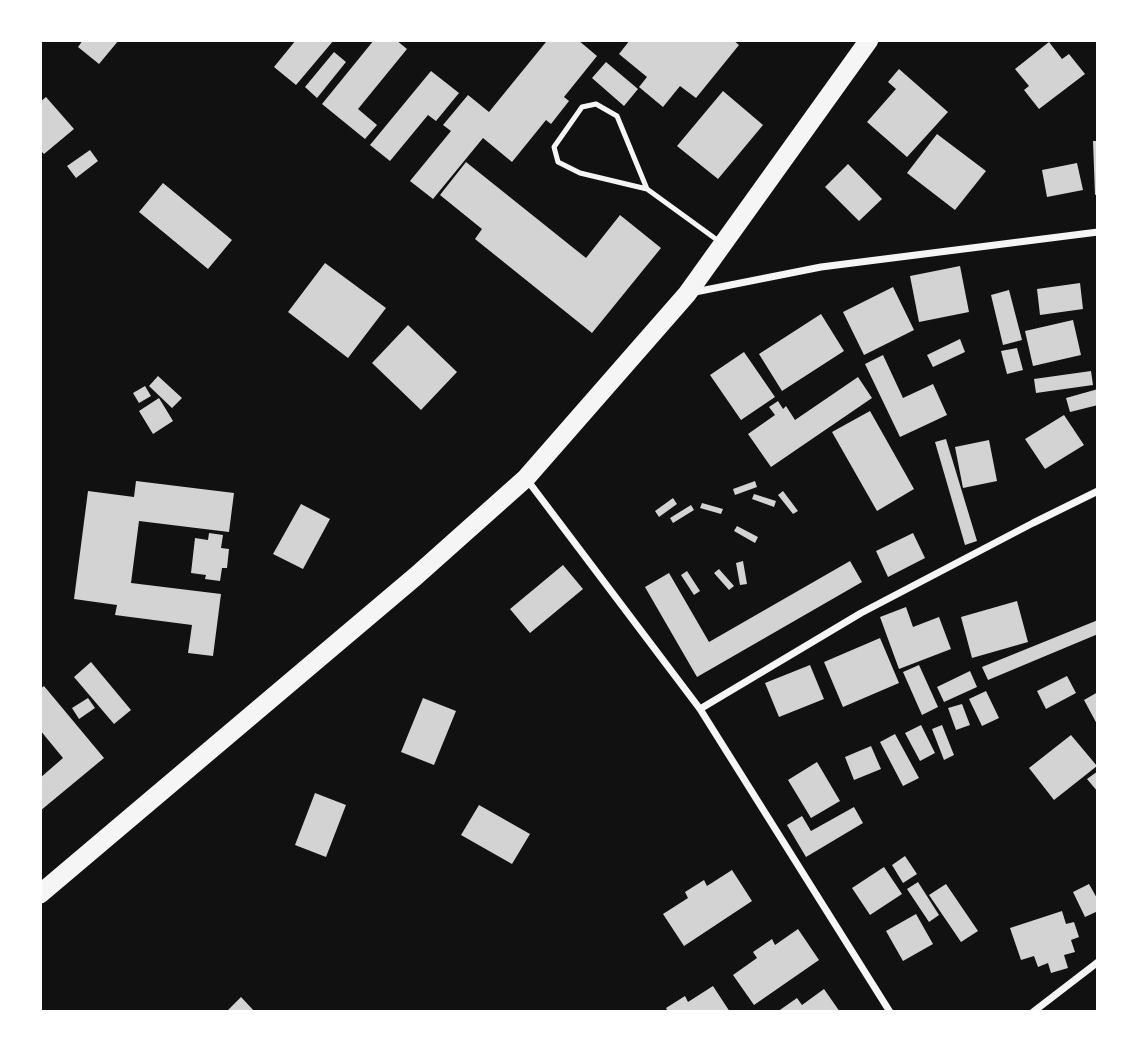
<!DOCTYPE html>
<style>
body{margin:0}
#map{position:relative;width:1138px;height:1052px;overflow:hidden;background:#111;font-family:Georgia,serif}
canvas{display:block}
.frame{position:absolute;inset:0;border:42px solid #fff;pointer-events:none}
</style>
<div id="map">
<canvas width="1138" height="1052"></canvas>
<div class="frame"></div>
</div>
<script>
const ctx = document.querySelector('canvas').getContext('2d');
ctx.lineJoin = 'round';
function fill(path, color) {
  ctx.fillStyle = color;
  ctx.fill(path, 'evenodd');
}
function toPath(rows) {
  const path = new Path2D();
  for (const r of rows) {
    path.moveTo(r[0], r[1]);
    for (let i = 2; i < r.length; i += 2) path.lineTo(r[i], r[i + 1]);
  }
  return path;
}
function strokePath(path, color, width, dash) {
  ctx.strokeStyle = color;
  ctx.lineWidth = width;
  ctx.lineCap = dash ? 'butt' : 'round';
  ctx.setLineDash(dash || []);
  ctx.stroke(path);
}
fill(toPath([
 [83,40,119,40,99,64,78,47],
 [296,40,334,40,296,85,274,67],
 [374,40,396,40,407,49,358,109,377,125,365,139,322,104],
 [544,40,578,40,597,56,564,97,569,101,551,124,546,120,512,162,483,138,433,199,410,181,451,131,443,125,468,95,489,112,546,42],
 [630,40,733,40,739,45,696,98,680,86,663,107,639,87,647,77,619,54],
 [1049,42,1062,59,1069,54,1085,74,1039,109,1024,90,1029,86,1015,69],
 [334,52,346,62,317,98,305,87],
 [606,62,638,89,624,106,592,78],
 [899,69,948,112,907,157,867,122,896,89,888,82],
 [431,71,459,93,436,121,428,115,390,161,370,145],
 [723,91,763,125,718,179,677,146],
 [46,97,74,129,44,154,40,150,40,102],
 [937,134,986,171,955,210,907,173],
 [1093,141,1098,141,1098,194,1095,195],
 [90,150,98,161,76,178,67,166],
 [466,162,586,258,620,215,661,248,592,333,475,239,482,229,440,195],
 [1077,163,1083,190,1047,197,1042,170],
 [848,164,882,199,859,221,825,187],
 [163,183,232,240,208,269,139,212],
 [325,263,386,308,348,358,288,312],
 [960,266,969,312,919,322,910,276],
 [1080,283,1083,309,1040,315,1037,289],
 [893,287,914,330,864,355,843,312],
 [1009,290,1022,340,1003,345,991,295],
 [821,314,844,351,782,391,759,354],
 [1073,320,1081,355,1033,366,1025,331],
 [408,325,457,372,421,410,372,363],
 [960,339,965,352,933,367,927,355],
 [1017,348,1023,370,1007,374,1001,351],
 [744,352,775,397,741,420,710,375],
 [883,355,903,398,933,384,947,415,900,437,865,364],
 [1091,371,1093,385,1036,393,1034,379],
 [158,376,182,398,172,408,149,386],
 [858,377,872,398,771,467,748,434,775,415,769,407,778,401,783,409,786,406,795,420],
 [145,386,151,396,139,403,133,393],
 [1098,389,1098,405,1070,412,1066,398],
 [159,398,173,421,153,434,139,411],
 [870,411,914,489,877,511,832,432],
 [1064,415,1084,445,1045,469,1025,439],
 [946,439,977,541,965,545,935,442],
 [989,440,997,481,963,488,955,447],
 [136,481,234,493,229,532,139,521,131,583,221,594,213,656,188,653,192,625,115,615,117,605,74,599,88,491,134,497],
 [755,481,757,487,735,495,733,489],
 [783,491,798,511,793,514,778,495],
 [754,494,776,501,774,507,752,499],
 [673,498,677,504,659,517,655,511],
 [702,503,723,509,721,514,700,508],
 [301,504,330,519,303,569,273,554],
 [691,505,694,510,673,523,670,518],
 [737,526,758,537,755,543,734,531],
 [209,533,223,535,221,548,229,549,227,568,222,568,220,581,205,579,206,575,191,573,195,538,208,540],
 [913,533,925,558,888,577,876,551],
 [743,561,747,584,740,585,736,563],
 [850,561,862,582,697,677,645,587,669,573,709,642],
 [563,565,583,589,530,633,510,609],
 [719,569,734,586,729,590,714,573],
 [687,571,700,591,694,595,681,575],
 [1017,601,1028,642,972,658,961,617],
 [906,607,913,627,939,617,951,649,899,669,880,617],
 [1098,620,1098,634,988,680,982,667],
 [880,638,899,683,843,707,824,662],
 [91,662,131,710,114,724,74,677],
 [810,665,824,699,779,717,765,683],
 [919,665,938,707,922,715,903,672],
 [970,671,977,687,944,702,937,687],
 [1067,676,1076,693,1046,709,1037,691],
 [44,686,104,758,40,811,40,778,63,758,40,730,40,689],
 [986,691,999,718,982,726,969,699],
 [1098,692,1098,726,1084,700],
 [88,698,95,708,79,719,72,708],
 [423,698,456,711,434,765,401,752],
 [962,704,970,725,956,730,948,708],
 [921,725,935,753,920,761,905,733],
 [942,725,954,755,944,760,932,729],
 [895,734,919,778,903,786,880,742],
 [1071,735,1097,766,1054,800,1029,768],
 [871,746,881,769,854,780,845,757],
 [817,762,840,801,811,818,788,780],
 [1098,771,1098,792,1087,779],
 [315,793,346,805,326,857,295,845],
 [479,805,530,834,512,864,461,835],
 [854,807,863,823,806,857,787,825,802,816,811,831],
 [905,856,917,874,903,883,892,865],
 [884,867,902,894,870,915,852,888],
 [732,870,752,901,684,946,663,914,688,898,685,892,704,880,707,886],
 [918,882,939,915,929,922,907,889],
 [946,884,978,931,961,942,929,895],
 [1089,884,1098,900,1098,911,1085,917,1073,892],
 [1062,911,1066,924,1074,922,1079,937,1071,940,1075,952,1064,955,1068,968,1051,973,1048,963,1038,967,1034,956,1021,960,1010,928],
 [916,914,933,944,903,961,886,931],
 [798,929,819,960,754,1005,733,975,757,958,753,952,772,939,775,945],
 [713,986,730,1012,668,1012,666,1008,685,996,688,1002],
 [824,989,840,1012,777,1012,797,998,802,1005],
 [241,997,255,1012,226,1012]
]), '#d3d3d3');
strokePath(toPath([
 [647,189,617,116,596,104,582,107,554,147,558,162,580,173,647,189,720,242]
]), '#f5f5f5', 5);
strokePath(toPath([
 [695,292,821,267,1098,232],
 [528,481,700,709,890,1012],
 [700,709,861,613,1033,523,1098,491],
 [1033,1012,1098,962]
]), '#f5f5f5', 7);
strokePath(toPath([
 [40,894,416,576,526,478,687,294,869,40]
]), '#f5f5f5', 19);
</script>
